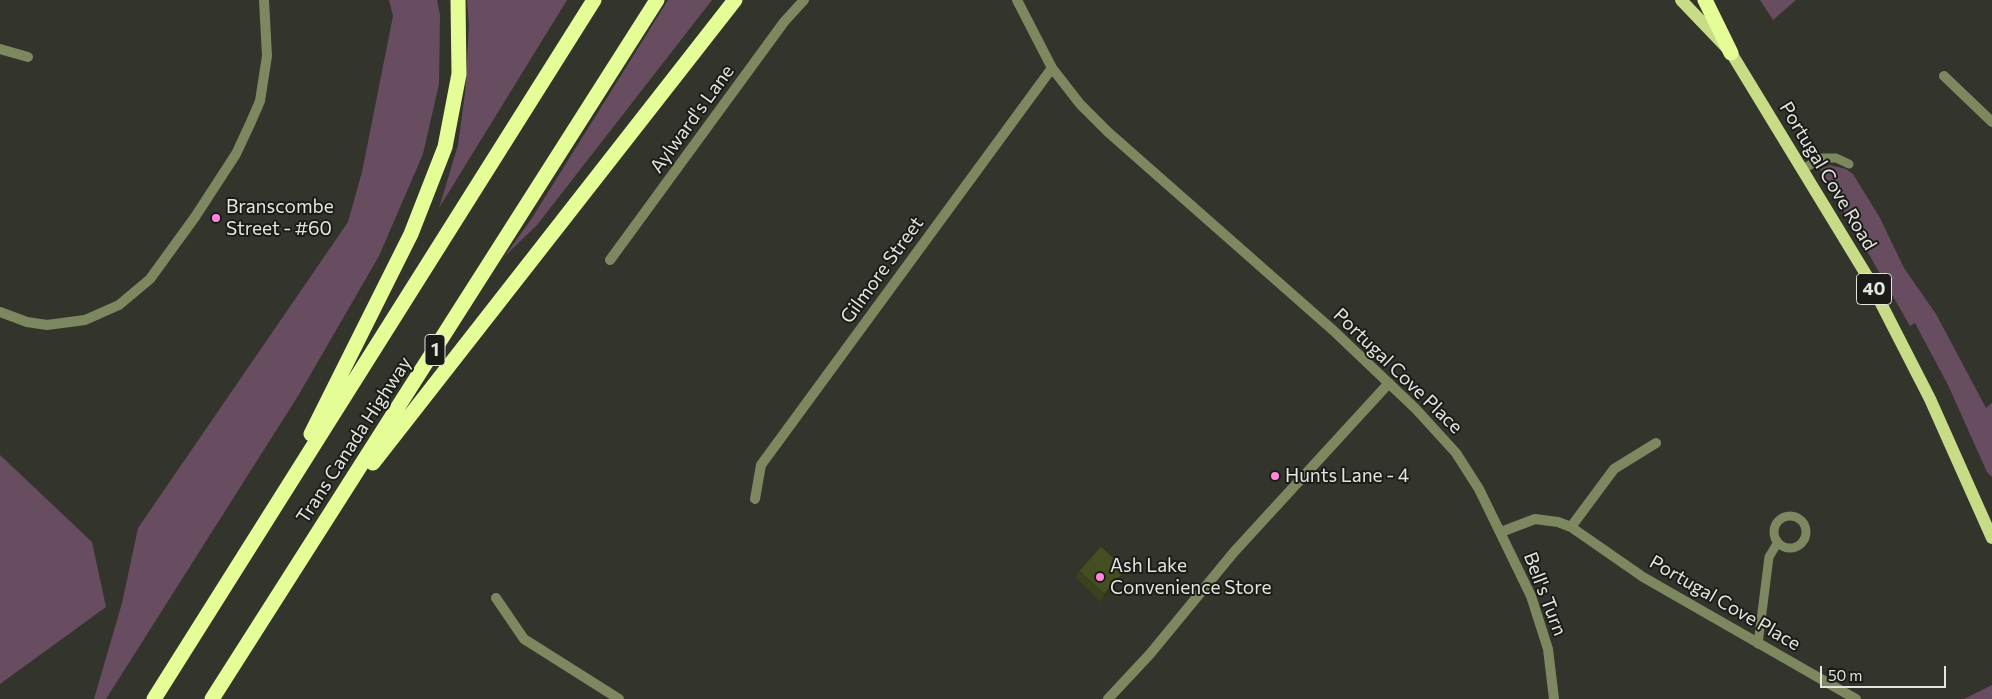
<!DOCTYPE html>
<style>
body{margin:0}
#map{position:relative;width:1992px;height:699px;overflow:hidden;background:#33352d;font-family:Commissioner,sans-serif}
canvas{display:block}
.scale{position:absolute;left:1820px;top:666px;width:126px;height:22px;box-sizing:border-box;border:2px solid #e3e5df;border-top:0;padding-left:6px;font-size:15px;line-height:18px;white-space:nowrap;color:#e3e5df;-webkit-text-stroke:4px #1b1c18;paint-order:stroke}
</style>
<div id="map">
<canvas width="1992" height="699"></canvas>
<div class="scale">50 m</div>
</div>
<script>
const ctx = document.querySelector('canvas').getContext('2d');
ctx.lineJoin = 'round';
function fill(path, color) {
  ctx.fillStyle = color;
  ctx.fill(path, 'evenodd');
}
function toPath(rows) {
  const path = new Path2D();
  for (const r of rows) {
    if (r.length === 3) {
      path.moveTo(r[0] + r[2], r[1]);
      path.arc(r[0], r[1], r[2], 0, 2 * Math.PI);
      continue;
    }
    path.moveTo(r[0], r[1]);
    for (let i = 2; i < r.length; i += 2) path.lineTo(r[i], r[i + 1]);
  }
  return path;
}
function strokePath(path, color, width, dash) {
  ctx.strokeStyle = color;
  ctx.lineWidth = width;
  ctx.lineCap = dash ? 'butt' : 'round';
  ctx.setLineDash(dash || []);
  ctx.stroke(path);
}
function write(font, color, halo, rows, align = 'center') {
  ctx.font = font + ' Commissioner,sans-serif';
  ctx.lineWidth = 4;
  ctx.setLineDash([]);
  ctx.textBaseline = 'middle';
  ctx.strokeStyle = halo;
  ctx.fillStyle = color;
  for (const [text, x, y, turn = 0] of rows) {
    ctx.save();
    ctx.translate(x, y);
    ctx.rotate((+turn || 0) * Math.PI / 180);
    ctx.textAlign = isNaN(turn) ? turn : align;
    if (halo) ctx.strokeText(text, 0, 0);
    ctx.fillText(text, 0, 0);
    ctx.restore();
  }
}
fill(toPath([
 [389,0,437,0,440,15,439,84,423,154,379,256,298,396,106,699,94,699,122,603,138,528,348,222,362,172,393,16],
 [467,0,567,0,439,208,458,145,465,93,469,26],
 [668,0,712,0,537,225,504,257,532,218],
 [1760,0,1796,0,1773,20],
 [1830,165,1846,169,1853,174,1880,218,1904,268,1936,314,1986,408,1992,403,1992,477,1987,472,1948,385,1915,323,1910,326,1820,169],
 [0,455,92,542,106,607,0,684],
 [1992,685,1992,699,1964,699]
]), '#684c5f');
strokePath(toPath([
 [1803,169,1822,158,1836,158,1849,164],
 [1790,532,16],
 [1758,644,1769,557,1778,542]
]), '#7e8860', 9);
strokePath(toPath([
 [1017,0,1052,68,1080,104,1108,132,1335,332,1415,408,1456,453,1479,489,1531,596,1548,649,1554,699],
 [0,49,28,57],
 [1944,76,1992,122],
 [610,260,784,22,804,0],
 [0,312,27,322,47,325,85,320,119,305,150,279,195,217,236,154,250,124,260,101,267,56,264,0],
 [755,499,761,465,1052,68],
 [1571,527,1614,469,1656,443],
 [1501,532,1535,519,1558,522,1571,527,1643,577,1856,699],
 [496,598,524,639,619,699],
 [1108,699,1150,654,1234,552,1389,383]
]), '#7e8860', 10);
strokePath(toPath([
 [1681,0,1726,47],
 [1727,46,1867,276,1930,399,1992,538]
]), '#c8dc88', 12);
strokePath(toPath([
 [1705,0,1731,53],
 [311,434,411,234,445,147,459,74,458,0],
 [373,463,735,0],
 [154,699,594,0],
 [212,699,657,0]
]), '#e5fd97', 15);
fill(toPath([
 [1126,570,1123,577,1101,602,1076,578,1079,571]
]), '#3a431c');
fill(toPath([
 [1126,570,1123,577,1101,602,1104,594]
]), '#303716');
const building = toPath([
 [1101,546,1126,570,1104,594,1079,571,1101,546]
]);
fill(building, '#444e20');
strokePath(building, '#303716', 1);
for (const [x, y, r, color] of [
 [216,218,5,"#ff85de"],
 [1275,476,5,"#ff85de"],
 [1100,577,5,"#ff85de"]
]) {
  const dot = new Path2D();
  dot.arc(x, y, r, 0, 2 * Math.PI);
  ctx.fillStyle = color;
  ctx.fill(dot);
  strokePath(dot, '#1b1c18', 2);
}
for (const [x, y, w] of [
 [1874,289,35],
 [435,350,20]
]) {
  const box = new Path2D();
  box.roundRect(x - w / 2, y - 15.5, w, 31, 4);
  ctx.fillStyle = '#1b1c18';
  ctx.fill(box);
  strokePath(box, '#e3e5df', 1);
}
write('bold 18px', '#e3e5df', null, [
 ["40",1874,289],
 ["1",435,350]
]);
write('19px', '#e3e5df', '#1b1c18', [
 ["Aylward's Lane",692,119,-54],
 ["Portugal Cove Road",1828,176,59],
 ["Gilmore Street",882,270,-54],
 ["Portugal Cove Place",1398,371,44],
 ["Trans Canada Highway",354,440,-57],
 ["Bell's Turn",1545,594,69],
 ["Portugal Cove Place",1725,603,30]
]);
write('19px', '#e3e5df', '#1b1c18', [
 ["Branscombe",226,207],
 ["Street - #60",226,229],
 ["Hunts Lane - 4",1285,476],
 ["Ash Lake",1110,566],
 ["Convenience Store",1110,588]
], 'left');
</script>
